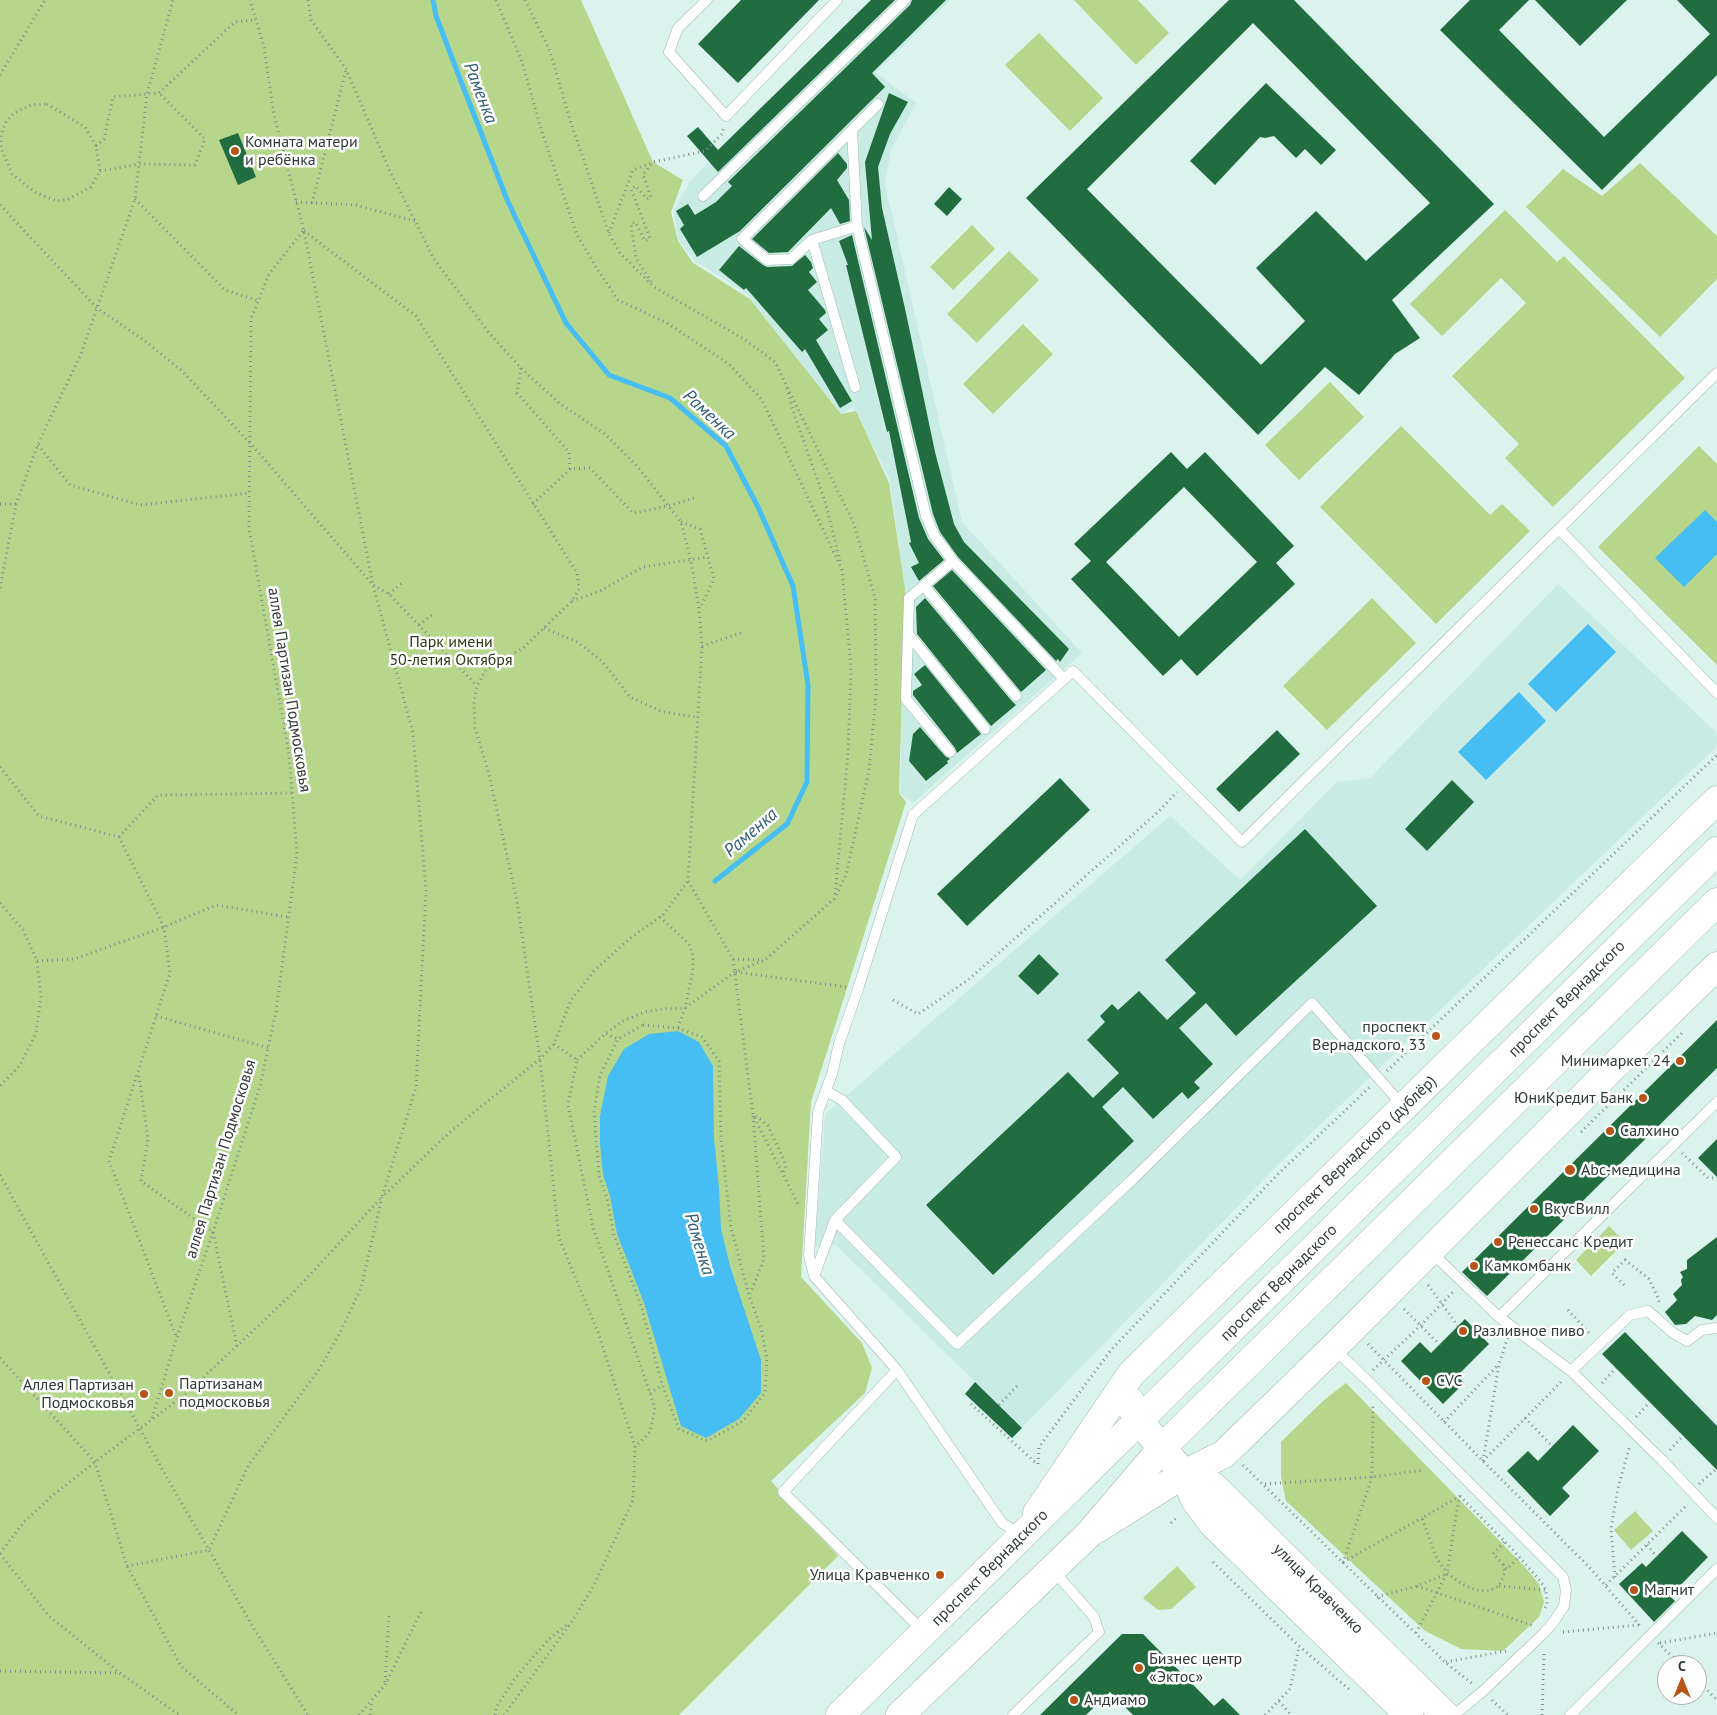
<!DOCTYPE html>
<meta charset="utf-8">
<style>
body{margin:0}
#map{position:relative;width:1717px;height:1715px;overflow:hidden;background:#daf3ed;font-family:"PT Sans",sans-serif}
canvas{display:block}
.north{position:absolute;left:1657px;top:1655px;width:50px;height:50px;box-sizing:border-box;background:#fff;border:1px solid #acb0af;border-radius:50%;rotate:0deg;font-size:14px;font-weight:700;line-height:20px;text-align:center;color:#303a38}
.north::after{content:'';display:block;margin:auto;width:18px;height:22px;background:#b65515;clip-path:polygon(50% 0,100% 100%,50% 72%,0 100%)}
</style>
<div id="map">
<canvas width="1717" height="1715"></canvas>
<div class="north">С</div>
</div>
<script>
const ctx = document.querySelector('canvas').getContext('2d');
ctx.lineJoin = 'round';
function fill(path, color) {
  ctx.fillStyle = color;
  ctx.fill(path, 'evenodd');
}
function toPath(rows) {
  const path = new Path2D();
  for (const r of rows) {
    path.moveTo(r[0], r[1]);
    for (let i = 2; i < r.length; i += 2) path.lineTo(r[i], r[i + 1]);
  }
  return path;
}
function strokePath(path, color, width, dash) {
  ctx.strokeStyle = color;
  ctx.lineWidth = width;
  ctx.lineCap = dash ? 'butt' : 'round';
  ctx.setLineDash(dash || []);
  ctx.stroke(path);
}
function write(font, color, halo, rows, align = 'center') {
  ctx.font = font + ' "PT Sans",sans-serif';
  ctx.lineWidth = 5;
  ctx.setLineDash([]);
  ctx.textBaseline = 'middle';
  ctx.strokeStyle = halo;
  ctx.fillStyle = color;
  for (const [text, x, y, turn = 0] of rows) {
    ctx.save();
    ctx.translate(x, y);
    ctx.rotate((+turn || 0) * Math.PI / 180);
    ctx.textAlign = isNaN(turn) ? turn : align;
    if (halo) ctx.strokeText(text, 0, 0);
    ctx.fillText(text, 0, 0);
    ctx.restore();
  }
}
fill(toPath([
 [871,0,950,0,876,73,916,103,891,150,885,183,962,522,1082,653,913,803,900,793,904,585,890,480,853,407,841,414,746,293,695,261,678,239,674,211,690,181],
 [1558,584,1717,733,1717,746,1283,1160,1012,1438,965,1394,975,1382,836,1245,815,1247,825,1114,1170,816,1240,880,1337,782,1370,778]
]), '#c8ebe3');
fill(toPath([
 [0,0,581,0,653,162,683,180,671,212,678,241,693,263,750,299,841,414,856,411,889,483,905,589,899,793,906,802,811,1102,801,1277,862,1343,872,1368,865,1393,771,1481,838,1556,679,1715,0,1715],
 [1074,0,1138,0,1169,33,1136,65],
 [1039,33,1103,98,1070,131,1005,65],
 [1640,163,1717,236,1717,279,1660,337,1526,207,1563,169,1602,196],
 [1505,210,1557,262,1564,256,1685,378,1553,507,1505,458,1519,444,1452,376,1526,303,1501,278,1442,336,1410,304],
 [972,225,995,249,953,290,930,267],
 [1009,251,1039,280,977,343,947,314],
 [1023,324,1053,354,993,414,963,384],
 [1330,382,1364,417,1299,480,1265,445],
 [1401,426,1490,515,1502,504,1530,531,1436,624,1320,507],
 [1699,446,1717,464,1717,665,1598,547],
 [1372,598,1416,643,1327,730,1283,686],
 [1609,1226,1625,1242,1591,1276,1576,1260],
 [1346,1383,1525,1567,1539,1584,1544,1602,1539,1617,1503,1651,1461,1649,1425,1631,1286,1501,1281,1477,1281,1442,1324,1400],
 [1635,1511,1653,1531,1631,1550,1614,1530],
 [1177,1566,1196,1587,1171,1609,1158,1610,1143,1598]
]), '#b6d68b');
fill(toPath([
 [1705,510,1717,522,1717,554,1684,587,1655,558],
 [1588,624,1616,652,1556,712,1528,684],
 [1519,692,1546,721,1486,780,1458,752],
 [678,1031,699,1042,713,1066,714,1139,719,1188,721,1229,730,1266,761,1360,761,1393,739,1419,706,1438,681,1426,644,1303,617,1234,610,1196,603,1175,600,1143,600,1116,608,1076,624,1049,649,1034]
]), '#46bdf3');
strokePath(toPath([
 [433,0,436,16,462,84,508,202,566,323,609,375,670,398,726,446,758,507,793,586,808,685,807,782,787,824,715,881]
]), '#46bdf3', 5);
fill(toPath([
 [741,0,819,0,738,83,698,44],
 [871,0,895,0,718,172,687,136,698,127,718,150],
 [912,0,946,0,872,73,885,87,740,231,697,257,680,229,684,225,676,211,688,204,695,215,716,202,732,186,728,182,910,5],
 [1229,0,1294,0,1494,204,1392,300,1420,338,1395,354,1359,395,1325,367,1258,435,1026,198],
 [1253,23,1430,203,1366,261,1316,211,1256,268,1305,321,1261,365,1087,189],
 [1470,0,1529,0,1499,30,1604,137,1710,34,1677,0,1717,0,1717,75,1602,190,1440,30],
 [1535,0,1627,0,1580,46],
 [1266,83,1336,150,1321,165,1305,149,1296,158,1274,136,1265,138,1260,137,1215,185,1190,161],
 [889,93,908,102,890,134,878,167,882,208,906,313,935,452,954,524,964,542,1069,649,1060,662,1058,659,1056,661,958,557,940,532,933,514,864,227,872,240,865,162],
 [238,133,256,177,238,185,219,140],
 [838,153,847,164,847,168,837,180,849,200,850,221,840,224,831,208,788,252,769,253,752,239],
 [949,187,962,199,947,216,934,204],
 [852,235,919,518,928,539,944,560,919,581,911,567,919,563,909,543,911,542,889,431,887,432,846,265,848,265,839,241],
 [739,246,763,265,767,267,792,266,805,255,811,262,813,268,809,272,817,282,808,290,825,310,826,313,819,319,828,330,816,340,852,401,840,408,805,349,802,352,746,288,744,290,719,270],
 [1171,452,1187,469,1205,452,1294,546,1276,563,1295,584,1197,676,1181,659,1163,676,1071,579,1091,561,1074,544],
 [1184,487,1257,562,1179,637,1106,562],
 [952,570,1046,670,1021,692,933,586],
 [925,598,1011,700,1016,705,991,726,917,634,916,607],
 [925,665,981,734,957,753,955,748,913,695,913,691,922,685,914,674],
 [920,727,945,756,950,759,947,761,948,763,926,781,909,761,913,734],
 [1277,730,1300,754,1239,812,1216,789],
 [1060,778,1090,810,967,926,937,894],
 [1452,780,1474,802,1427,851,1405,829],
 [1305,829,1377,906,1236,1036,1206,1003,1179,1028,1213,1064,1194,1082,1200,1088,1188,1099,1182,1092,1153,1119,1123,1087,1102,1107,1134,1141,993,1275,926,1205,1068,1072,1093,1098,1119,1073,1087,1040,1105,1022,1100,1016,1112,1004,1118,1010,1139,991,1167,1020,1196,993,1165,960],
 [1039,954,1059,974,1038,995,1018,976],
 [1717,1020,1717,1068,1487,1296,1462,1272],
 [1717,1139,1717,1177,1698,1158],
 [1717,1237,1717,1315,1712,1320,1695,1316,1686,1324,1675,1325,1665,1312,1677,1300,1673,1294,1682,1285,1681,1280,1683,1277,1680,1272,1687,1269,1687,1260],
 [1465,1319,1489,1344,1457,1376,1464,1383,1443,1404,1401,1361,1420,1342,1431,1353],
 [1625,1332,1717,1426,1717,1470,1602,1354],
 [975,1382,1022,1428,1012,1438,965,1394],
 [1573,1425,1599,1451,1562,1488,1570,1496,1550,1516,1507,1471,1528,1451,1538,1461],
 [1682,1531,1708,1557,1670,1596,1675,1601,1654,1622,1619,1584,1642,1563,1646,1567],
 [1122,1634,1143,1634,1214,1706,1223,1698,1240,1715,1133,1715,1110,1692,1086,1715,1040,1715]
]), '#216d40');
const lane = toPath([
 [707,0,678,28,669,52,726,116,837,0],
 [852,130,878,104],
 [703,196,905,0],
 [812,240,791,259,767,260,742,239,852,130,857,226,926,516,934,535,953,561,1064,679],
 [855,387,812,240,857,226],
 [1559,529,1717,693],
 [924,586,1016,696],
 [909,635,985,729],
 [950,752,906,699,909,598,953,561],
 [826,1091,842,1100,896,1157,835,1220],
 [1431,1252,1499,1317,1571,1371,1662,1460,1717,1518],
 [814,1276,835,1220,957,1344,1133,1179,1312,1003,1403,1106],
 [1499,1317,1717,1102],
 [1334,1349,1365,1378,1563,1577,1566,1590,1564,1606,1555,1620,1544,1633,1482,1692,1454,1715],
 [897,1370,783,1492,923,1631],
 [1571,1371,1630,1315,1648,1311,1673,1333,1687,1341,1702,1330,1717,1328],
 [1022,1535,1002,1523,897,1370,814,1276,809,1256,818,1112,832,1074,839,1044,858,989,913,815,1073,671,1242,842,1717,373],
 [1013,1715,1099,1632,1094,1617,1053,1570],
 [1570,1715,1717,1569]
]);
const secondary = toPath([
 [1130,1401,1131,1407,1139,1421,1184,1474,1195,1500,1212,1523,1409,1715],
 [1184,1474,1213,1486,1445,1715],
 [1037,1513,1131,1374,1717,800],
 [1097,1529,1184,1474,1224,1454,1333,1348,1613,1067,1717,966]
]);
const primary = toPath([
 [840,1715,1717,851],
 [900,1715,1089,1534,1162,1448,1717,902]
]);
strokePath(lane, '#a0b8b2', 11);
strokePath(secondary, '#a0b8b2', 29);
strokePath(primary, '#a0b8b2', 29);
strokePath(toPath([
 [308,0,311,20,346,69,389,169,434,259,490,334,521,368,559,403,605,434,637,466,681,522,691,561,699,609,702,646,688,881,733,959,753,1115,799,1206],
 [496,0,522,62,542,132,577,235,596,267,618,300,667,323,729,364,762,400,842,570,851,668,848,754,835,895],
 [525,0,550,51,570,120,609,234,620,253,654,287,744,339,775,362,854,524,875,598,876,695,869,770,846,875,834,899,765,960,735,972,685,1008,662,1009,644,1012,621,1022,605,1034,577,1060],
 [0,75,45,0],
 [47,104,85,127,96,146,100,171,91,187,67,200,57,201,36,193,12,174,1,148,1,134,6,122,14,113,31,105,47,104],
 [96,146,104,139,113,97,159,93,235,22,255,20],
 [100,171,139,164,195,165,205,139,159,93],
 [135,199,225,290,259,301],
 [296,202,356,205,415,221],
 [312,203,346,70],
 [0,205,97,308,145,341,181,370,251,444,373,585,389,594,477,686],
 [304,231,416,316,577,573,579,589,572,601,523,648,486,670,477,686,474,702,475,728,488,770,517,901,540,1059,559,1238,598,1332,635,1447,633,1500,594,1585,573,1620,504,1715],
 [609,233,633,170,653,162,705,151,722,134,724,126],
 [651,282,636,258,631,224,635,222,645,241,650,238,631,189,636,186,647,199,651,197,643,175,653,162],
 [521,368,517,393,569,452,570,469],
 [787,388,794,414,825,501,840,561],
 [38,445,70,485,140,505,250,493],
 [0,504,16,504],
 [533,504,570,469,590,468,633,513,668,506,697,497],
 [681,522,700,529,714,579,700,608],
 [0,588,16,504,38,444,81,354,135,199,147,94,173,0],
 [389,594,403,582],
 [572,601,600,591,643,567,708,557],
 [419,625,432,615],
 [544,628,577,642,602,661,630,697,663,712,697,717],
 [702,646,741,633],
 [0,767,39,816,119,837,164,927,170,973,109,1161,176,1336],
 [119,837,158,795,293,793],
 [0,903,23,930,37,961,41,997,36,1033,20,1065,0,1086],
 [660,917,689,944,693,956,693,970,685,1008,678,1028],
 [733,959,762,960],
 [37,961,74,959,164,927,216,905,288,917],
 [736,972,846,987],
 [893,1000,918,1014,968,980,1157,813,1177,792],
 [156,1016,269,1048],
 [643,1025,678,1028,702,1037,719,1061,721,1138,731,1228,749,1295,761,1328,767,1358,765,1393,743,1421,707,1441,679,1429,662,1384,641,1305,614,1235,607,1198,599,1175,594,1112,600,1075,618,1039,643,1025],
 [606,1034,618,1039],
 [554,1044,577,1060,568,1105,593,1227,655,1408,650,1432,635,1447],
 [1387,1071,1717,755],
 [139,1076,148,1139,141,1181,213,1232,237,1346],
 [1581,1132,1684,1031],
 [1682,1153,1708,1178,1717,1178],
 [0,1175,167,1478,209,1550,253,1627,308,1715],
 [1428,1285,1458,1326],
 [1624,1285,1612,1273,1625,1260,1649,1279,1659,1300,1659,1305],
 [750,1294,764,1259,753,1115,760,1119,768,1126,784,1160,786,1168,782,1174],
 [1404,1309,1440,1345],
 [1568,1310,1591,1335],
 [1368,1344,1483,1461,1591,1569,1641,1627],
 [0,1358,95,1462,127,1566,181,1666,238,1715],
 [1373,1370,1420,1326,1454,1291],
 [1602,1383,1616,1368],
 [650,1393,662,1385],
 [971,1404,1037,1464],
 [999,1405,1018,1385],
 [1636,1417,1650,1402],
 [152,1418,177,1337,213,1232,260,1086,276,1011,297,854,289,754,249,528,251,319,269,274,303,231],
 [1525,1418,1552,1446],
 [1444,1422,1499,1364],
 [1670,1450,1683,1436],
 [1483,1461,1499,1364,1508,1337],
 [1483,1461,1563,1380],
 [1038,1464,1039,1447,1111,1350,1277,1175,1370,1087],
 [1243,1465,1445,1662,1474,1685],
 [1265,1484,1372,1477,1424,1470],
 [1699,1484,1716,1469],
 [1460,1496,1513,1550,1541,1582,1546,1590,1547,1604,1545,1608],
 [1460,1496,1422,1518,1437,1559,1447,1573,1462,1584,1476,1590,1489,1591,1499,1586,1505,1572,1503,1564],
 [1171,1523,1176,1518],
 [1504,1542,1493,1554,1503,1564,1507,1569,1519,1557],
 [1647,1545,1657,1557],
 [0,1553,25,1521,52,1496,95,1462,182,1397,237,1346,293,1293,382,1197,416,1087,426,891,413,733,373,585,304,231,274,115,264,47,250,0],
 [0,1554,49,1616,120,1673,175,1712,182,1715],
 [1213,1562,1299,1646,1351,1691],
 [1343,1562,1422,1518],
 [1343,1563,1372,1477,1373,1403],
 [127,1566,209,1550,248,1466,318,1371,340,1333,361,1288,382,1197,451,1131,540,1059,554,1044,571,1000,594,971,629,939,664,914,688,881],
 [1615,1577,1611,1529,1618,1488,1630,1445],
 [1606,1585,1687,1505],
 [1417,1586,1534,1626],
 [1499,1586,1545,1590],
 [1377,1597,1417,1586,1446,1574],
 [1563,1632,1639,1625],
 [1416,1633,1447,1573,1459,1497],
 [1658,1643,1681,1665],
 [1660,1643,1717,1633],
 [1446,1662,1506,1651],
 [0,1671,119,1673],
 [1697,1680,1717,1700],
 [385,1682,389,1615],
 [1492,1700,1508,1715],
 [1279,1701,1291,1715],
 [359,1715,385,1685,421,1612],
 [370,1715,372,1701],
 [495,1715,497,1706,516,1677,548,1640,569,1623],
 [1265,1715,1290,1689,1299,1647],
 [1542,1715,1544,1651]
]), '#7f8f8c', 3, [1, 4]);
strokePath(lane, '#fff', 10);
strokePath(secondary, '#fff', 28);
strokePath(primary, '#fff', 28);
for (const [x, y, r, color] of [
 [235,151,5,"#b65515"],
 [1436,1036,5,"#b65515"],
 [1680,1061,5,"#b65515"],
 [1643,1098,5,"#b65515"],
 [1610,1131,5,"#b65515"],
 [1570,1170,6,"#b65515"],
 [1534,1209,5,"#b65515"],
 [1498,1242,5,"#b65515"],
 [1474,1266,5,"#b65515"],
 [1463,1331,5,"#b65515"],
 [1426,1381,5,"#b65515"],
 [169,1393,5,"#b65515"],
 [144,1394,5,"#b65515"],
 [940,1575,5,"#b65515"],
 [1634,1590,5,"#b65515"],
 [1139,1668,5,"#b65515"],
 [1074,1700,5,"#b65515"]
]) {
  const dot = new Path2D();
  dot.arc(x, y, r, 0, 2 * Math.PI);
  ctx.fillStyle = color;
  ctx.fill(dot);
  strokePath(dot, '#fff', 2);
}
write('16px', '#303a38', '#fff', [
 ["Комната матери",245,142],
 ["и ребёнка",245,160],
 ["проспект",1426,1027,"right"],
 ["Вернадского, 33",1426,1045,"right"],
 ["Минимаркет 24",1670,1061,"right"],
 ["ЮниКредит Банк",1633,1098,"right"],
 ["Салхино",1620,1131],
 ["Abc-медицина",1581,1170],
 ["ВкусВилл",1544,1209],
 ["Ренессанс Кредит",1508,1242],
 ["Камкомбанк",1484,1266],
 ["Разливное пиво",1473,1331],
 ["CVC",1436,1381],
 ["Партизанам",179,1384],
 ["подмосковья",179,1402],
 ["Аллея Партизан",134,1385,"right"],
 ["Подмосковья",134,1403,"right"],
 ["Улица Кравченко",930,1575,"right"],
 ["Магнит",1644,1590],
 ["Бизнес центр",1149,1659],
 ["«Эктос»",1149,1677],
 ["Андиамо",1084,1700]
], 'left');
write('16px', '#2c3b14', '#fff', [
 ["Парк имени",451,642],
 ["50-летия Октября",451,660]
]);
write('16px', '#303a38', '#fff', [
 ["аллея Партизан Подмосковья",289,690,81],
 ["проспект Вернадского",1567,999,-45],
 ["проспект Вернадского (дублёр)",1355,1155,-44],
 ["аллея Партизан Подмосковья",221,1159,-73],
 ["проспект Вернадского",1279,1283,-45],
 ["проспект Вернадского",990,1568,-45],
 ["улица Кравченко",1318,1589,45]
]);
write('italic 18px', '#2f5e76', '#fff', [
 ["Раменка",480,93,69],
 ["Раменка",709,415,43],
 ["Раменка",751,833,-41],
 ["Раменка",699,1244,73]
]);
</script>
